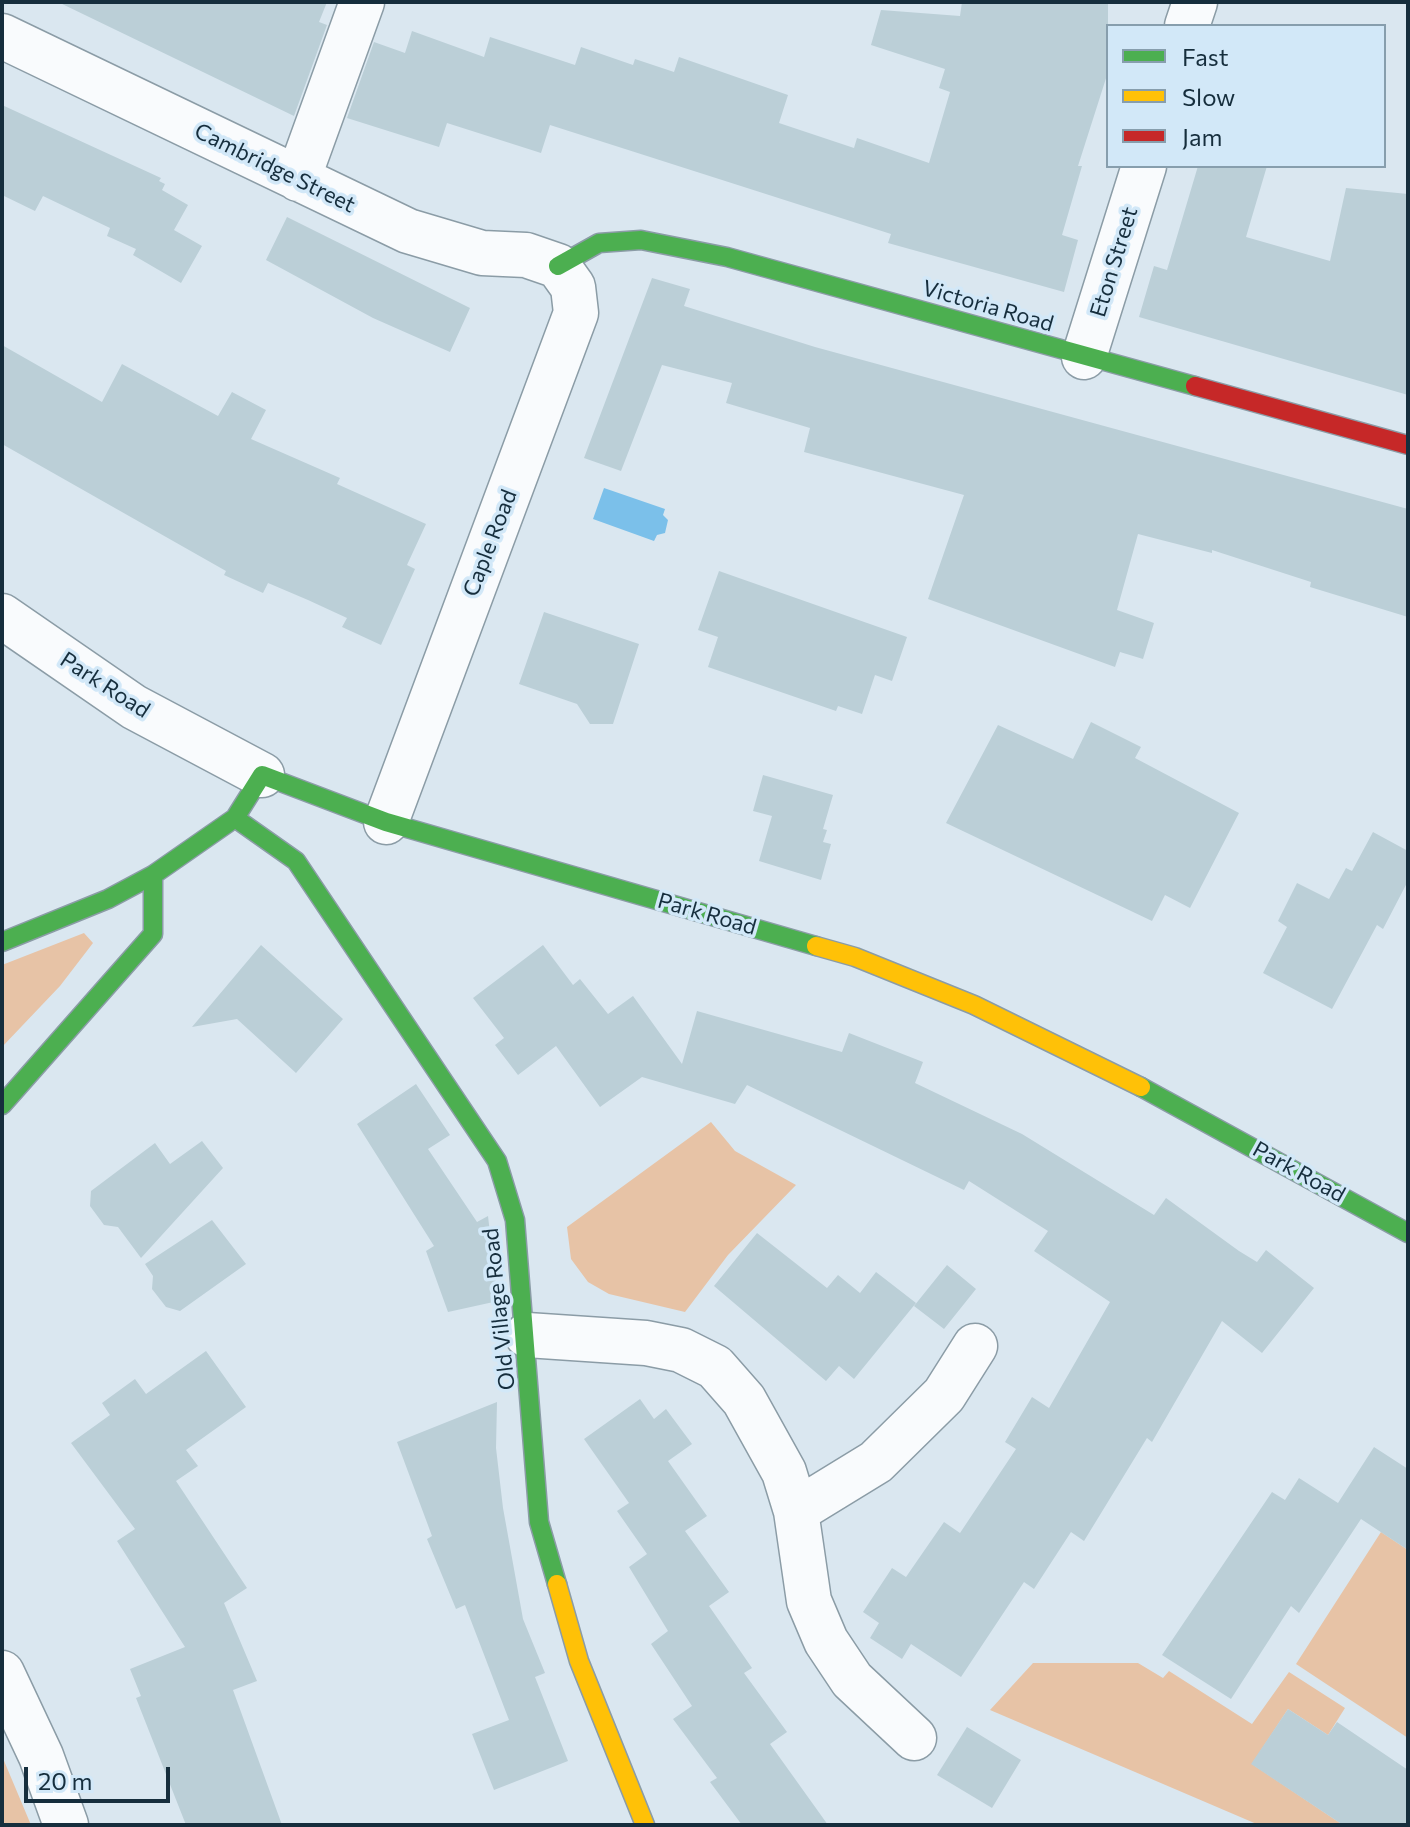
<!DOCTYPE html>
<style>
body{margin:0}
#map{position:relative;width:1410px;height:1827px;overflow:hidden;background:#dae7f0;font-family:Commissioner,sans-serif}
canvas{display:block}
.frame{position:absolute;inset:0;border:4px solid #162e3d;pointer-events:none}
.legend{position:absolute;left:1106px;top:24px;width:280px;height:144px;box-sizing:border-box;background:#d2e8f8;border:2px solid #879ead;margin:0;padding:10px 14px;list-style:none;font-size:24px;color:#162e3d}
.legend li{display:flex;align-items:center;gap:16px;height:40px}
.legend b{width:40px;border:2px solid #879ead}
.scale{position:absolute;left:24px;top:1767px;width:146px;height:36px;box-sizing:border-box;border:4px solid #162e3d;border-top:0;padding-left:10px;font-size:24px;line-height:28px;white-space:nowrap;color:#162e3d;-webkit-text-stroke:6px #d2e8f8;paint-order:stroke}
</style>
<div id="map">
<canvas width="1410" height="1827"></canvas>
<div class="frame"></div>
<ul class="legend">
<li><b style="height:10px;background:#4caf50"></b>Fast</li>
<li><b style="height:10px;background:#ffc107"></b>Slow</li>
<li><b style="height:10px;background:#c62828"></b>Jam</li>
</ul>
<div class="scale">20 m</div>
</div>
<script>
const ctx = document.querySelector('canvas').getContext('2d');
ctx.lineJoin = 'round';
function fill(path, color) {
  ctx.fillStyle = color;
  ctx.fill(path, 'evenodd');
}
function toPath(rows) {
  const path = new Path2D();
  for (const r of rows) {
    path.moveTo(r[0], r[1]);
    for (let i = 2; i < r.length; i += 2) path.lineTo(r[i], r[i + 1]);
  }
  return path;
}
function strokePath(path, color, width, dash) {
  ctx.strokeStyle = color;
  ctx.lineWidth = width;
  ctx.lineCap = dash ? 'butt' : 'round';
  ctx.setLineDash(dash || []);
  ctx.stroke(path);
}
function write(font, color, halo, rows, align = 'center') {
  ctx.font = font + ' Commissioner,sans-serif';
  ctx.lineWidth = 7;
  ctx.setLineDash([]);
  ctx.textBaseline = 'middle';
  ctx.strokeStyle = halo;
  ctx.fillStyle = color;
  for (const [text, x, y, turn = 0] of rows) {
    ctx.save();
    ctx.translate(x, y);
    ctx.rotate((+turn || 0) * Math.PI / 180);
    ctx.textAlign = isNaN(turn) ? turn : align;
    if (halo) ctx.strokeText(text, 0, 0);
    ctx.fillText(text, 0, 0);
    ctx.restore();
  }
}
fill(toPath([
 [84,933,93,943,60,986,2,1047,2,965],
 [711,1122,735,1151,796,1185,728,1255,685,1312,609,1294,588,1282,571,1259,567,1227],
 [1381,1532,1408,1550,1408,1738,1296,1664],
 [1033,1663,1138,1663,1163,1678,1169,1671,1252,1724,1289,1672,1345,1708,1328,1735,1288,1709,1252,1764,1343,1825,1259,1825,990,1710],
 [2,1756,31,1825,2,1825]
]), '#e7c3a6');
fill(toPath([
 [604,488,665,509,663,515,668,520,665,533,657,535,654,541,593,519]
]), '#7bc0ea');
fill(toPath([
 [58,2,327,2,319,22,327,25,294,116],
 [962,2,1108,2,1108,72,1078,166,1082,166,1062,235,1078,240,1064,292,888,243,891,234,550,125,541,153,447,123,439,147,347,118,374,42,405,53,412,31,484,57,490,37,575,65,581,47,633,65,635,59,674,72,679,57,788,95,779,123,854,148,857,138,929,163,950,92,939,88,945,69,871,45,881,10,960,16],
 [2,105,161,178,159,181,165,184,162,190,188,205,174,230,202,246,181,283,133,255,136,249,107,236,110,228,43,196,35,211,2,195],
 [1198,166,1267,166,1246,237,1330,261,1346,188,1408,194,1408,395,1139,317,1154,266,1167,270],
 [287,217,470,308,450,352,373,318,266,260],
 [652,278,690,289,684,306,815,347,1408,509,1408,617,1310,587,1311,582,1212,550,1212,553,1138,534,1117,610,1154,623,1143,659,1120,652,1115,667,928,599,964,495,804,452,810,428,726,403,732,383,662,365,621,471,584,458],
 [2,345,102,402,122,364,218,416,232,392,266,410,251,439,340,478,337,484,426,524,407,565,415,569,381,645,342,627,347,618,308,600,268,583,263,593,224,575,226,571,2,444],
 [719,571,907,637,892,681,875,675,862,714,838,706,836,711,708,667,718,637,698,630],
 [544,612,639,644,613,724,590,724,577,704,519,684],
 [1091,722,1141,747,1135,758,1239,813,1190,908,1165,895,1152,921,946,823,998,725,1073,759],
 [763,775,833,795,823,829,827,830,823,842,831,844,821,880,759,861,772,816,753,811],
 [1373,832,1408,851,1408,881,1383,929,1377,925,1332,1009,1263,973,1287,927,1278,921,1297,883,1329,899,1346,868,1352,871],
 [261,945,343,1019,296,1073,237,1019,192,1027],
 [543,945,573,985,580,979,608,1014,633,996,682,1064,697,1011,842,1052,849,1033,923,1062,915,1083,1022,1134,1154,1215,1166,1198,1239,1251,1257,1262,1266,1250,1314,1288,1262,1353,1222,1321,1152,1442,1147,1438,1084,1541,1071,1532,1034,1589,1024,1582,961,1677,911,1644,902,1659,870,1638,879,1623,863,1612,892,1568,906,1577,944,1522,960,1533,1016,1449,1005,1442,1032,1397,1049,1408,1110,1302,1034,1251,1048,1231,969,1181,964,1190,747,1085,735,1104,642,1077,600,1107,556,1046,518,1075,495,1045,504,1038,473,998],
 [416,1084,450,1135,428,1149,477,1222,488,1216,498,1301,448,1312,426,1251,434,1246,357,1124],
 [202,1141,223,1168,141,1258,118,1227,104,1225,90,1206,91,1191,155,1143,170,1164],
 [212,1220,246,1264,180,1311,166,1307,152,1289,153,1276,145,1264],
 [757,1233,827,1288,838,1275,860,1293,876,1272,916,1303,854,1379,839,1366,826,1381,714,1286],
 [947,1265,976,1289,944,1329,914,1306],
 [206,1351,246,1407,186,1450,198,1466,176,1481,247,1588,224,1603,257,1681,233,1690,282,1825,186,1825,136,1698,141,1696,130,1669,185,1647,117,1541,135,1529,71,1443,110,1415,102,1403,135,1379,146,1394],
 [640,1399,654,1419,666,1409,692,1444,668,1461,707,1516,685,1531,729,1592,709,1606,752,1668,744,1673,787,1732,770,1744,828,1825,742,1825,710,1782,717,1778,673,1719,692,1706,651,1644,668,1631,629,1567,647,1554,617,1511,629,1503,584,1439],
 [497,1402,496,1448,503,1508,523,1619,545,1673,535,1677,568,1761,494,1790,472,1734,509,1720,465,1605,456,1609,427,1539,432,1536,397,1442],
 [1374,1447,1408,1469,1408,1550,1361,1519,1299,1613,1291,1606,1231,1699,1162,1655,1272,1492,1285,1500,1299,1478,1338,1503],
 [1288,1709,1328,1735,1337,1722,1408,1770,1408,1825,1343,1825,1251,1764],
 [967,1727,1021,1760,992,1808,937,1775]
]), '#bbcfd7');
const street = toPath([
 [1187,26,1195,2],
 [2,36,408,231,482,253,526,255,558,266,573,287,576,313,386,822],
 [298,179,362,2],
 [1084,357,1144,166],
 [2,616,134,707,262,775],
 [527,1335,646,1343,681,1350,715,1367,744,1400,784,1472,796,1511,809,1601,826,1641,852,1680,914,1738],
 [796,1511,876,1462,944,1395,975,1346],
 [2,1673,41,1756,66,1825]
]);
const fast = toPath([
 [558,266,599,243,641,240,727,257,1195,386],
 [235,818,296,861,497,1161,515,1220,539,1522,557,1584],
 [2,942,108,899,153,875,235,818,262,775,386,822,816,946],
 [1141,1087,1408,1233],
 [2,1105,153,934,153,875]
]);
const slow = toPath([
 [816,946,855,957,974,1005,1141,1087],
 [557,1584,579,1661,645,1825]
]);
const jam = toPath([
 [1195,386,1408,445]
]);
strokePath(street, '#8b9ca6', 47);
strokePath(fast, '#8b9ca6', 21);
strokePath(slow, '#8b9ca6', 21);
strokePath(jam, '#8b9ca6', 21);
strokePath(street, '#f9fbfd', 44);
strokePath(fast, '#4caf50', 18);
strokePath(slow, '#ffc107', 18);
strokePath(jam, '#c62828', 18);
write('22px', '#162e3d', '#d2e8f8', [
 ["Cambridge Street",275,168,26],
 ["Eton Street",1114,262,-73],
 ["Victoria Road",988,306,16],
 ["Caple Road",490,543,-69],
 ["Park Road",105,685,33],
 ["Park Road",707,914,16],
 ["Park Road",1299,1172,29],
 ["Old Village Road",499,1309,-96]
]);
</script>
